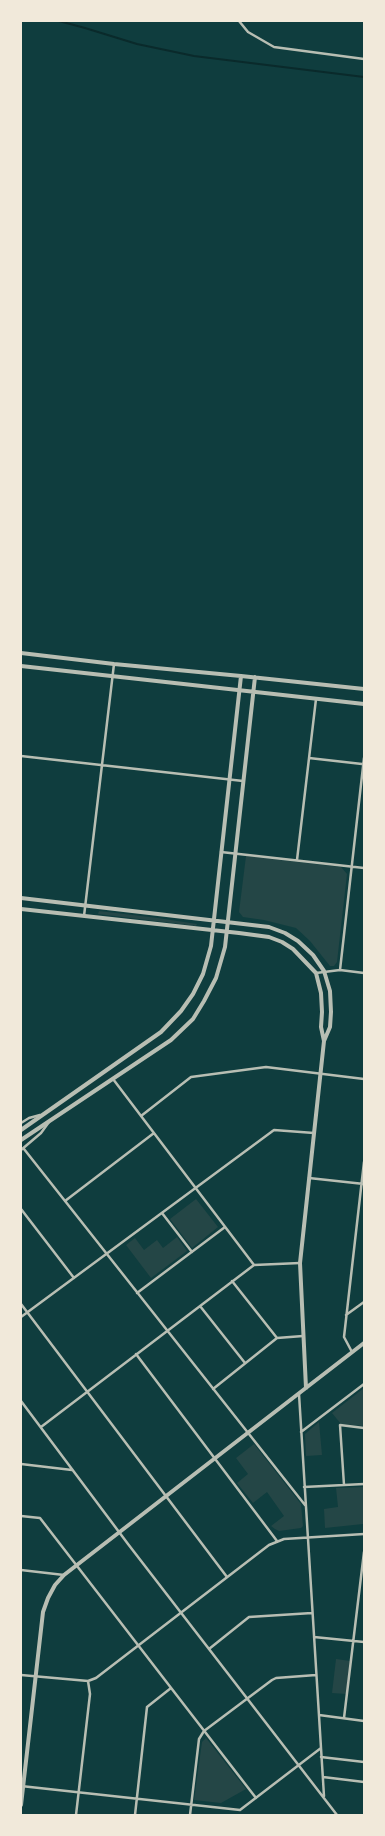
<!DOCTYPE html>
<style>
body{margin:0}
#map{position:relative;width:385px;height:1836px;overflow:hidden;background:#0f3d3e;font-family:"Asap Condensed",sans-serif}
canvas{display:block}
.frame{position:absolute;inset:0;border:22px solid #f1e9da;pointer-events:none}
</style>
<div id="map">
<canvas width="385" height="1836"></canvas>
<div class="frame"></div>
</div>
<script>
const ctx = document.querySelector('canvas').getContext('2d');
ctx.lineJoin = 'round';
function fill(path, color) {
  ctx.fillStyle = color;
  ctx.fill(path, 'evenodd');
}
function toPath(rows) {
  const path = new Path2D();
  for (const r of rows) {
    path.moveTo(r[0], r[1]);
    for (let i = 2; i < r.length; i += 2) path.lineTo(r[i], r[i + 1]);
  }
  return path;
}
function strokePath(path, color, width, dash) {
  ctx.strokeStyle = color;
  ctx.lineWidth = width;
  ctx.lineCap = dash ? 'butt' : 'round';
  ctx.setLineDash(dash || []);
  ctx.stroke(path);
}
fill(toPath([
 [246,856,341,867,347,874,337,962,334,966,330,966,310,941,296,928,264,920,243,917,239,912],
 [99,911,158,918,197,924,196,926,98,914],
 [196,1199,218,1227,192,1248,170,1219],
 [177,1237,187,1251,151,1278,126,1245,135,1238,144,1250,157,1240,163,1248],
 [364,1388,364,1426,341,1424,332,1413],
 [319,1422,322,1455,306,1456,305,1434],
 [254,1444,301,1504,303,1526,301,1528,279,1531,275,1529,271,1526,284,1516,267,1492,253,1503,237,1483,248,1474,236,1458],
 [364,1487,363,1524,325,1528,324,1509,338,1507,336,1488],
 [336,1659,350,1661,346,1694,332,1693],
 [206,1738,246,1789,221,1803,194,1800,202,1742]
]), '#244646');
strokePath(toPath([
 [59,21,85,28,137,44,194,56,364,77]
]), '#0a2a2b', 2);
strokePath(toPath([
 [239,21,248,32,274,47,364,59],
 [21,756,243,781],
 [309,758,362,764],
 [221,852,364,868],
 [297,860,316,699],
 [84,916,114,664],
 [340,970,364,758],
 [316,973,340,970,364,973],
 [113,1079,254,1265],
 [141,1116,191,1077,266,1067,364,1079],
 [21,1123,29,1118,40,1115],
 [24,1149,305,1505],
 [21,1150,41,1133,49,1122],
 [309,1178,364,1184],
 [65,1201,154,1133],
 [21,1209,74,1278],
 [162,1213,192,1252],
 [232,1281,277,1338],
 [137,1293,225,1227],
 [21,1304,227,1577],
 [200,1306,245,1363],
 [346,1315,364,1302],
 [21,1317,274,1130,314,1133],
 [352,1352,344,1337,364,1162],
 [136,1354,277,1541],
 [213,1389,277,1338,303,1336],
 [299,1394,324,1796],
 [21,1401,128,1544,337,1815],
 [41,1427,254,1265,300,1263],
 [301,1432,364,1384],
 [21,1464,72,1470],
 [344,1485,340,1425,364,1428],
 [304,1487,364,1484],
 [21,1516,40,1518,256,1798],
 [21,1570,64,1575],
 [314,1637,364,1642],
 [209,1649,249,1617,312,1613],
 [21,1675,88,1681,96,1678,269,1545,284,1539,364,1534],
 [319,1715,364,1721],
 [344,1718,364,1552],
 [321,1757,364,1762],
 [323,1777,364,1782],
 [21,1786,240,1810,321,1748],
 [76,1815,90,1694,88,1681],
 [135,1815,147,1707,171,1688],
 [190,1815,199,1739,204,1731,272,1680,276,1678,316,1675]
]), '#b8beb3', 2.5);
strokePath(toPath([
 [21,653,114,664,241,676],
 [21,666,364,704],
 [21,898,269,927,285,933,298,941,313,955,324,971,330,991,331,1012,330,1027,324,1041,300,1263,306,1388],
 [21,909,239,933,269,937,282,942,293,949,316,973,321,993,322,1012,321,1027,324,1041],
 [21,1130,161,1032,181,1011,193,994,203,974,211,946,241,676,364,689],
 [21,1140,171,1040,193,1019,204,1001,216,978,225,947,255,677],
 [21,1805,43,1612,48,1598,55,1585,64,1575,364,1343]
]), '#b8beb3', 4);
</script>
